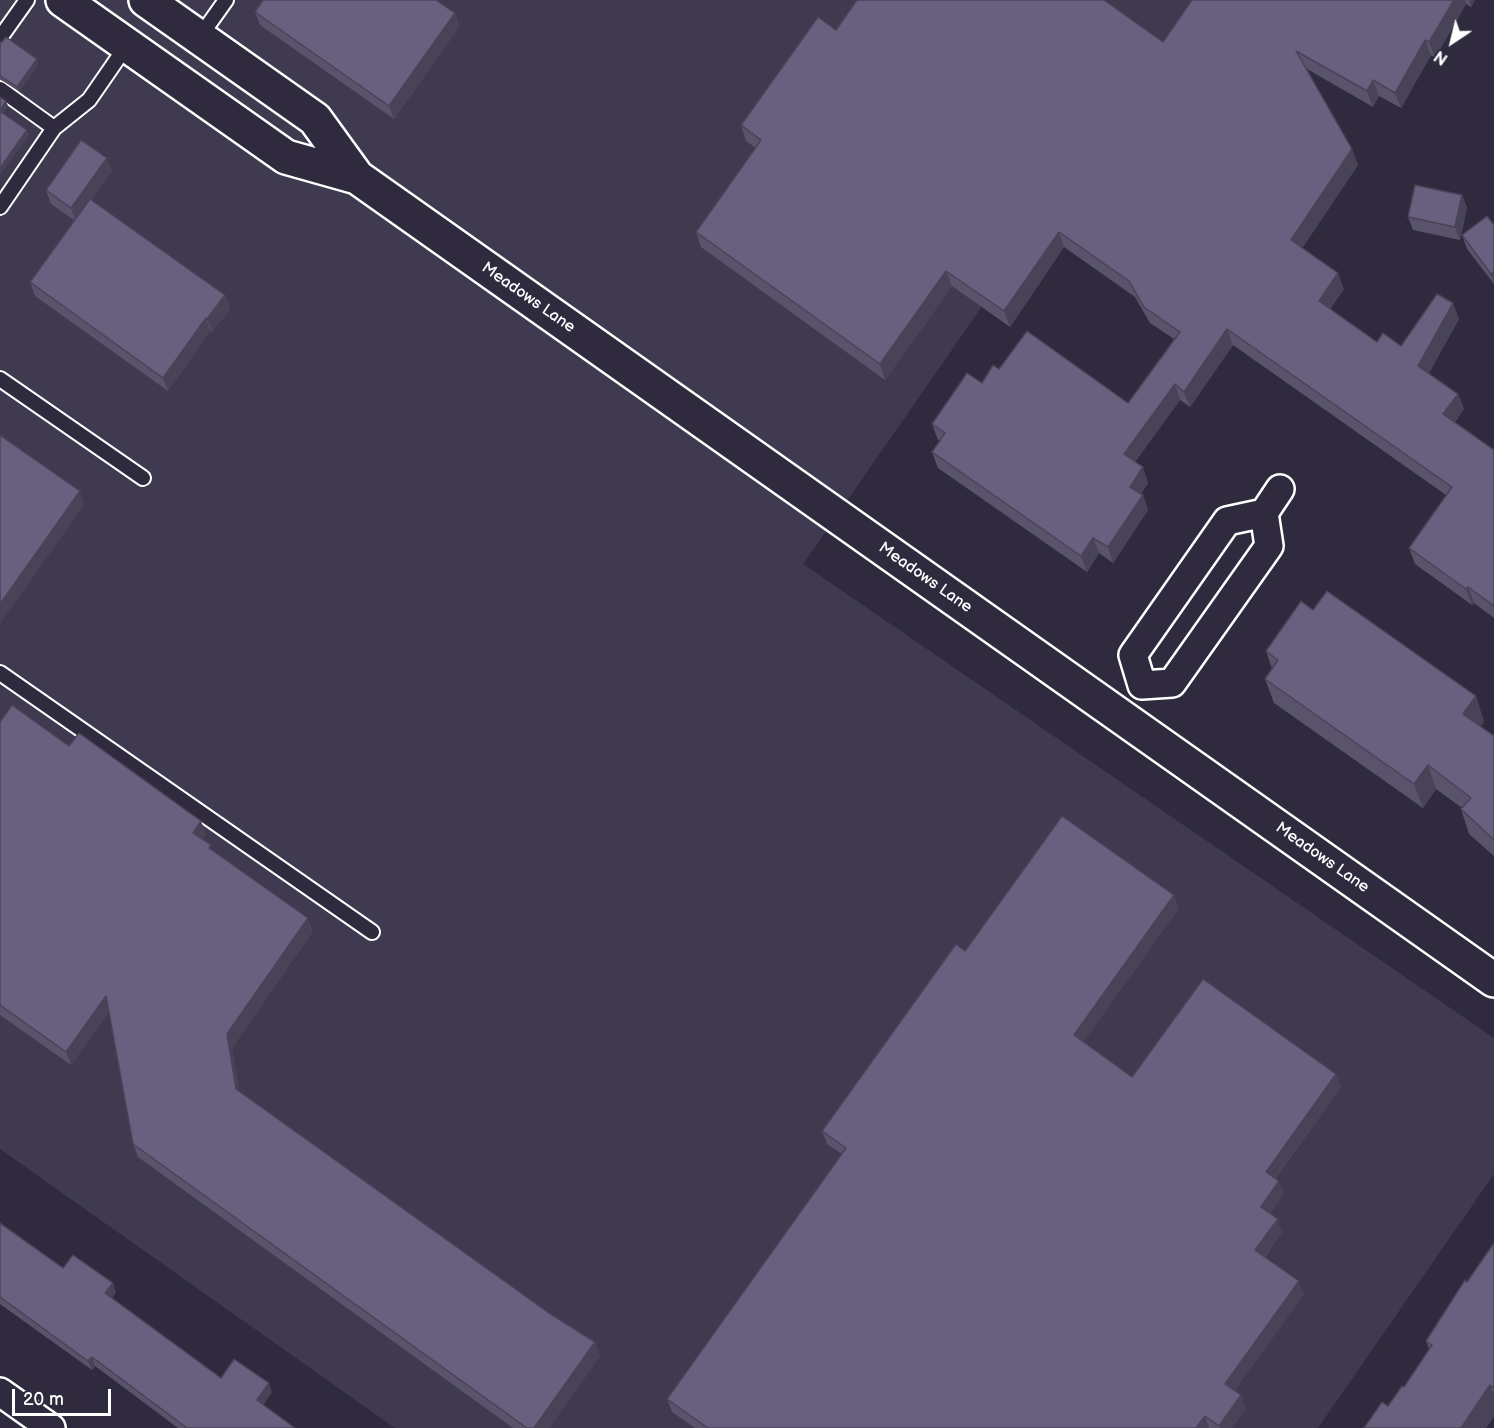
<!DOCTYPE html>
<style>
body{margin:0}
#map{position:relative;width:1494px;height:1428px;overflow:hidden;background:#2f2a3d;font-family:"Balsamiq Sans",sans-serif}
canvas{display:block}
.north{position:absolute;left:1422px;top:12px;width:60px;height:60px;-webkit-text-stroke:4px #2f2a3d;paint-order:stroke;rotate:215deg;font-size:16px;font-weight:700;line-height:24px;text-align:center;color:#fff}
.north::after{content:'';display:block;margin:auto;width:21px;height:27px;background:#fff;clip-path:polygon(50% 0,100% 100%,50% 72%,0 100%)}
.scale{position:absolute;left:12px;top:1389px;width:99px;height:27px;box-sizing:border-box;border:3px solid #fff;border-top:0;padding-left:8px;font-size:18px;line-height:21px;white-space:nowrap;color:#fff;-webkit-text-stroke:4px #2f2a3d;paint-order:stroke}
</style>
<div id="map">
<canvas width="1494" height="1428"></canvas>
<div class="north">N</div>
<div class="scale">20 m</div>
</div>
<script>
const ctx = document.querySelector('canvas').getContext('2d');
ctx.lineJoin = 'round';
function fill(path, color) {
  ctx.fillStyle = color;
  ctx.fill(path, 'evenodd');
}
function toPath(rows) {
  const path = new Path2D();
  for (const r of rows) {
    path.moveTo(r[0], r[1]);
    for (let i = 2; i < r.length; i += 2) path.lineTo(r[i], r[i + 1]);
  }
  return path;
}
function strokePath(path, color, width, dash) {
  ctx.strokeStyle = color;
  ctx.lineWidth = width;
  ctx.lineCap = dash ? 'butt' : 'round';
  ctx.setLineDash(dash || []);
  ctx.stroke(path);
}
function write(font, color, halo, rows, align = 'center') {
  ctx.font = font + ' "Balsamiq Sans",sans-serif';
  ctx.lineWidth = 5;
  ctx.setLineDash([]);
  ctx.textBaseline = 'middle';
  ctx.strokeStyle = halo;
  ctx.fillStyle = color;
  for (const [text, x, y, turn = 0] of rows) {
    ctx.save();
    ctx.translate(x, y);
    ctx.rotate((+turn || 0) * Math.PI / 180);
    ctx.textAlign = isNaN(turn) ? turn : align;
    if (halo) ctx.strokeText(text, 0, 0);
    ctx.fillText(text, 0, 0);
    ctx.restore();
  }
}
fill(toPath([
 [0,0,1195,0,803,564,1494,1038,1494,1174,1318,1428,395,1428,0,1149]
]), '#403a50');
const lane = toPath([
 [0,38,27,0],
 [199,38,226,0],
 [0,89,54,128,0,207],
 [54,128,89,100,127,45],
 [0,379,143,478],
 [0,673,372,932]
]);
const street = toPath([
 [1142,685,1133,655,1227,521,1264,513,1280,489],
 [1142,685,1172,683,1269,546,1264,513],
 [0,1392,51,1428]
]);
const secondary = toPath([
 [63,0,286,157,357,177],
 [146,0,315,119,357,177,1494,980]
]);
strokePath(lane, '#fff', 18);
strokePath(street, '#fff', 32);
strokePath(secondary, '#fff', 38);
strokePath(lane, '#2f2a3d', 14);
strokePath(street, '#2f2a3d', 27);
strokePath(secondary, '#2f2a3d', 33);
fill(toPath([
 [1192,0,1475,0,1471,7,1466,4,1435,58,1431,55,1401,108,1379,96,1373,107,1307,69,1358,165,1302,248,1344,289,1330,309,1377,342,1401,346,1459,319,1429,373,1458,394,1464,409,1455,422,1494,450,1494,618,1474,603,1472,605,1415,564,1409,548,1446,495,1233,345,1190,407,1180,400,1135,462,1148,483,1141,494,1143,495,1148,510,1113,563,1099,553,1087,572,938,468,932,452,940,441,938,440,932,424,999,369,1128,403,1174,339,1150,323,1135,297,1064,247,1010,327,952,286,885,380,701,247,696,232,756,148,746,141,741,125,836,30,1163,42],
 [255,12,455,13,459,27,394,119,260,25],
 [0,42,38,64,19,91,1,80,0,80],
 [112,171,91,200,225,295,230,309,212,332,210,331,168,391,35,296,30,282,74,220,51,204,46,190],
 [1462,195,1467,208,1460,240,1413,230,1408,217],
 [1494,225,1494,284,1467,249,1462,235],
 [1313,610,1484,721,1480,727,1494,736,1494,856,1469,834,1461,809,1462,808,1436,789,1423,808,1274,703,1265,679,1272,669,1266,651],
 [0,722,69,746,206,834,202,839,214,852,313,931,232,1048,239,1091,549,1313,595,1342,600,1356,549,1428,513,1428,138,1157,133,1144,109,1012,71,1065,0,1015],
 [1179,908,1083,1042,1132,1077,1336,1074,1341,1087,1275,1179,1284,1194,1270,1213,1282,1232,1265,1257,1304,1294,1235,1390,1246,1408,1231,1428,695,1428,672,1412,667,1399,842,1154,827,1144,822,1131,965,951],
 [0,1223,63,1268,116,1292,112,1298,221,1378,272,1392,263,1405,295,1428,178,1428,95,1366,92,1370,0,1304],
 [1494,1243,1494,1416,1486,1428,1364,1428,1388,1406,1404,1387,1429,1349,1426,1341]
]), '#59536c');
fill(toPath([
 [1454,0,1465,0,1466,4,1435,58,1429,42],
 [1469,0,1475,0,1471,7],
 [455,13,459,27,394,119,389,106],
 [1425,40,1431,55,1401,108,1395,93],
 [37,59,38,64,19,91,17,87],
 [1373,80,1379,96,1373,107,1367,91],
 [6,101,8,106,1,116,0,111],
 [27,130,29,135,0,175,0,168],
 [1352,149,1358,165,1297,256,1291,240],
 [107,158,112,171,76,222,71,208],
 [1462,195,1467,208,1460,240,1455,227],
 [1059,232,1064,247,1010,327,1004,311],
 [946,271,952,286,885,380,880,364],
 [1494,272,1494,281,1491,274],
 [1338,273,1344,289,1324,316,1319,301],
 [225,295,230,309,212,332,207,319],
 [1453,303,1459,319,1424,381,1418,366],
 [206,318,210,331,168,391,163,378],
 [1227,329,1233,345,1190,407,1184,392],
 [1175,384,1180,400,1129,470,1124,454],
 [1458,394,1464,409,1449,430,1443,414],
 [1143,467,1148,483,1136,502,1130,487],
 [80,491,84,505,0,624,0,604],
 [1143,495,1148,510,1113,563,1108,547],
 [1093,538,1099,553,1087,572,1081,556],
 [1468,587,1474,603,1472,605,1466,589],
 [1476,696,1484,721,1472,739,1463,714],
 [1428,765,1436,789,1423,808,1414,784],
 [201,821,206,834,198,846,193,833],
 [1174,895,1179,908,1079,1048,1074,1035],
 [308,918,313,931,232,1048,241,1102,236,1089,227,1034],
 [106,996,111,1009,71,1065,66,1052],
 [1336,1074,1341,1087,1270,1185,1266,1172],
 [1279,1181,1284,1194,1265,1220,1261,1207],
 [1278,1219,1282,1232,1260,1263,1255,1250],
 [1299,1281,1304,1294,1230,1397,1225,1384],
 [113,1283,116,1292,108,1302,105,1293],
 [595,1342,600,1356,549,1428,534,1428],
 [92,1357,95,1366,92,1370,88,1361],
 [269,1383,272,1392,260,1409,257,1400],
 [1490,1385,1494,1395,1494,1416,1486,1428,1462,1428],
 [1241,1395,1246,1408,1231,1428,1220,1428,1219,1426],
 [1205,1416,1209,1428,1196,1428]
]), '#494358');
const building = toPath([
 [263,0,436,0,455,13,389,106,255,12,263,0],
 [857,0,1104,0,1163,42,1192,0,1454,0,1429,42,1425,40,1395,93,1373,80,1367,91,1296,51,1352,149,1291,240,1338,273,1319,301,1377,342,1383,333,1401,346,1437,294,1453,303,1418,366,1458,394,1443,414,1494,450,1494,606,1468,587,1466,589,1409,548,1452,487,1227,329,1184,392,1175,384,1124,454,1143,467,1130,487,1143,495,1108,547,1093,538,1081,556,932,452,945,433,932,424,967,373,982,383,993,365,999,369,1027,331,1128,403,1180,332,1144,307,1129,281,1059,232,1004,311,946,271,880,364,696,232,761,140,741,125,818,17,836,30,857,0],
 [6,37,37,59,17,87,0,76,0,42,2,42,6,37],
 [0,97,6,101,0,111,0,97],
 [0,111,27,130,0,168,0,111],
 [81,140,107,158,71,208,46,190,81,140],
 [1415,185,1462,195,1455,227,1408,217,1415,185],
 [90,199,225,295,207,319,206,318,163,378,30,282,90,199],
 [1487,216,1494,225,1494,272,1491,274,1462,235,1487,216],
 [0,435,80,491,0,604,0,435],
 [1327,591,1476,696,1463,714,1494,736,1494,840,1461,809,1471,798,1428,765,1414,784,1265,679,1278,660,1266,651,1301,601,1313,610,1327,591],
 [12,705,69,746,79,733,201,821,193,833,211,845,209,848,308,918,227,1034,236,1089,549,1313,595,1342,534,1428,527,1428,133,1144,106,996,66,1052,0,1005,0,722,12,705],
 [1062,816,1174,895,1074,1035,1132,1077,1203,979,1336,1074,1266,1172,1279,1181,1261,1207,1278,1219,1255,1250,1299,1281,1225,1384,1241,1395,1219,1426,1205,1416,1196,1428,708,1428,667,1399,846,1148,822,1131,956,944,965,951,1062,816],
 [0,1223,63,1268,73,1255,113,1283,105,1293,221,1378,234,1359,269,1383,257,1400,295,1428,187,1428,92,1357,88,1361,0,1297,0,1223],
 [1494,1243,1494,1388,1490,1385,1461,1428,1462,1428,1364,1428,1382,1402,1388,1406,1402,1386,1404,1387,1432,1345,1426,1341,1465,1280,1467,1282,1494,1243]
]);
fill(building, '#68607e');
strokePath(building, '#494358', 1.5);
write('16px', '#fff', '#2f2a3d', [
 ["Meadows Lane",528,298,35],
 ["Meadows Lane",925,578,35],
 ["Meadows Lane",1322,858,35]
]);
</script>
